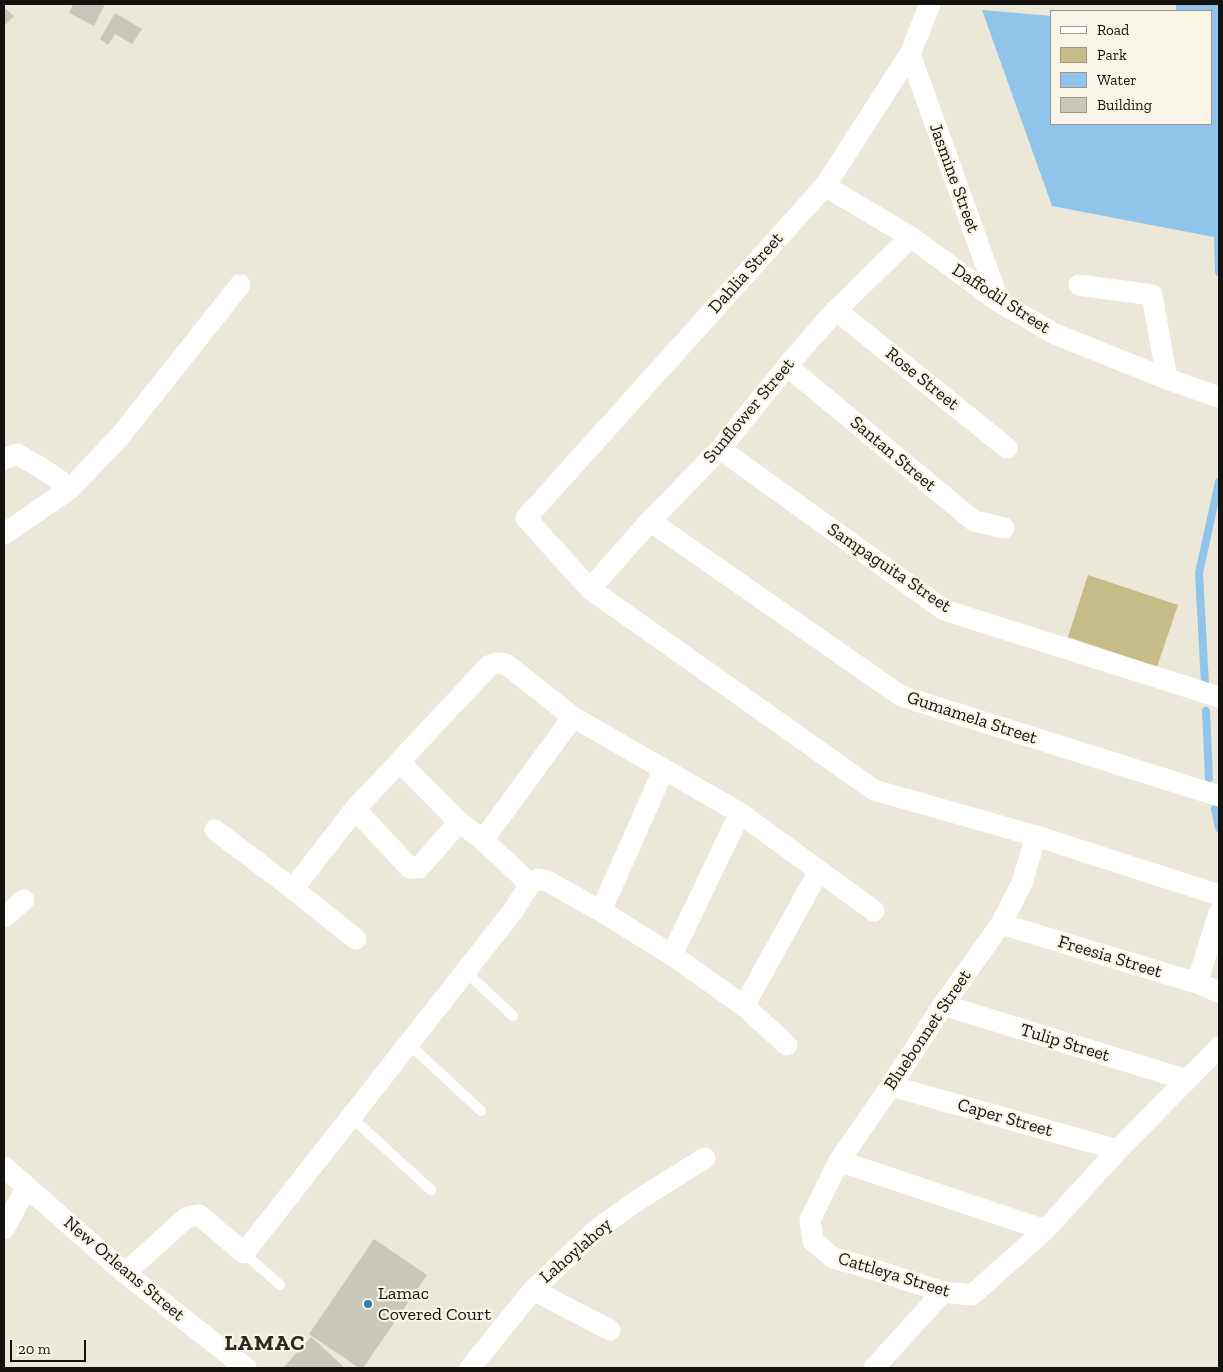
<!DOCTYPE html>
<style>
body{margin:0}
#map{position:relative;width:1223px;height:1372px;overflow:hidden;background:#ebe8da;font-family:"Zilla Slab",serif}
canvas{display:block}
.frame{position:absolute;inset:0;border:5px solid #13120e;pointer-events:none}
.legend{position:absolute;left:1050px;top:10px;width:162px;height:115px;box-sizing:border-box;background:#f8f5e7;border:1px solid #9c9a90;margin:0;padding:6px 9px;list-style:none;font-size:15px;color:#13120e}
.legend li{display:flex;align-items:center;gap:10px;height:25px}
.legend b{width:25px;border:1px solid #9c9a90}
.scale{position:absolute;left:10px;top:1340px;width:76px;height:22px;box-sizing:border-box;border:2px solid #13120e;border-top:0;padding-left:6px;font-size:15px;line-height:18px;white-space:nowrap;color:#13120e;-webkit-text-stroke:4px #f8f5e7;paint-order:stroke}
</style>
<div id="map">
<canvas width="1223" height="1372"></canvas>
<div class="frame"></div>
<ul class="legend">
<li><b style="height:6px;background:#fff"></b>Road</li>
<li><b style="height:14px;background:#c7bb88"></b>Park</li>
<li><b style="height:14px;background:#90c4eb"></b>Water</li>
<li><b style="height:14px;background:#cac7ba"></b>Building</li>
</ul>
<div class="scale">20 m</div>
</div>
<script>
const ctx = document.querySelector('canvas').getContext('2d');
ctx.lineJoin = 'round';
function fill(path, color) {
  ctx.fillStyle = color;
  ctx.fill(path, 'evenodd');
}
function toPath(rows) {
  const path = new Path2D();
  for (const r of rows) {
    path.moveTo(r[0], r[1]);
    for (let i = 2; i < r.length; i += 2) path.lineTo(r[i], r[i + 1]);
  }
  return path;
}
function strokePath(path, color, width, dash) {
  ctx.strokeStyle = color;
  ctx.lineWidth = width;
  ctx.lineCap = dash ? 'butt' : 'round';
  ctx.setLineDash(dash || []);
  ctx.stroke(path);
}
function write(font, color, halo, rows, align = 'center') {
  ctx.font = font + ' "Zilla Slab",serif';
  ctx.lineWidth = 4.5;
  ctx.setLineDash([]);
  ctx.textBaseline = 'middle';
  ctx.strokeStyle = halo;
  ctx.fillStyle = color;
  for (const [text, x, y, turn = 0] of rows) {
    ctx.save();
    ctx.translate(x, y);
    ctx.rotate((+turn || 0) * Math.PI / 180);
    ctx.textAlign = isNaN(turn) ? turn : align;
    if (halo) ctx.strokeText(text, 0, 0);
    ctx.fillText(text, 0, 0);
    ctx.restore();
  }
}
fill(toPath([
 [1088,575,1178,605,1157,667,1068,637]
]), '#c7bb88');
fill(toPath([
 [1176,4,1219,4,1219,238,1052,206,982,10,1052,16,1052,124,1212,124,1212,11,1176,11]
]), '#90c4eb');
strokePath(toPath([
 [1218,238,1219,272],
 [1205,684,1199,573,1219,482],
 [1206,711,1209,778],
 [1215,809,1219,828]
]), '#90c4eb', 8);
fill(toPath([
 [73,4,105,4,94,26,69,13],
 [4,7,14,16,4,26],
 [115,13,142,29,132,44,115,34,108,45,100,39],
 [374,1239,427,1275,363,1368,359,1368,309,1334],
 [311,1337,343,1366,341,1368,283,1368]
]), '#cac7ba');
strokePath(toPath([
 [465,971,513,1016],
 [409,1044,481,1111],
 [351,1117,431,1190],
 [244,1253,280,1285]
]), '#fff', 10);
strokePath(toPath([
 [930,4,910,54,825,186,526,518,590,589,874,790,1036,836,1219,895],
 [910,54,999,302],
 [825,186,911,237,999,302,1055,334,1167,379,1219,397],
 [1079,285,1152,295,1167,379],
 [836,310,1007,448],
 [787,366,974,521,1004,528],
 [720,449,944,610,1219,697],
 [4,459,17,454,38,466,71,488],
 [650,521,901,696,1219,796],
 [4,534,71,488,121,435,240,285],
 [590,589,650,521,720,449,787,366,836,310,911,237],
 [573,717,740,813,874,911],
 [400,762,459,822,483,840,530,884],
 [355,809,410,868,419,868,459,822],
 [215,830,293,889,356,939],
 [1036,836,1022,883,1001,924,943,1005,891,1086,839,1161,810,1220,813,1241,833,1258,863,1266,943,1292,972,1295,1045,1230,1118,1150,1219,1047],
 [293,889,355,809,489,666,496,663,506,664,573,717,483,840],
 [601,911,664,769],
 [4,917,24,900],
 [1001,924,1197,983,1219,992],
 [672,955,740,813],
 [1197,983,1219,913],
 [943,1005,1187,1080],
 [744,1006,819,871],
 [891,1086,1118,1150],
 [839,1161,1045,1230],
 [4,1167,125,1273,246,1368],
 [4,1229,27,1187],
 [125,1273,186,1218,192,1216,199,1215,244,1253,513,911,530,884,538,879,547,881,601,911,672,955,744,1006,787,1045],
 [533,1290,610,1330],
 [470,1368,533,1290,596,1230,638,1200,705,1158],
 [874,1368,943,1292]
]), '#fff', 21);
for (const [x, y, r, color] of [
 [368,1304,5,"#3280b2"]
]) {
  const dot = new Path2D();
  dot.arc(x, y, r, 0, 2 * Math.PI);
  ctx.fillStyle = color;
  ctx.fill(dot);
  strokePath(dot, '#f8f5e7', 2);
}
write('18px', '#13120e', '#f8f5e7', [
 ["Jasmine Street",954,178,70],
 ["Dahlia Street",746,273,-48],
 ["Daffodil Street",1001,299,33],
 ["Rose Street",922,379,39],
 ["Sunflower Street",749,411,-50],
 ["Santan Street",893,454,40],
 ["Sampaguita Street",889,568,34],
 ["Gumamela Street",972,718,18],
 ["Freesia Street",1110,957,17],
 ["Bluebonnet Street",928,1030,-56],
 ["Tulip Street",1065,1043,17],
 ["Caper Street",1005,1118,16],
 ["Lahoylahoy",576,1251,-41],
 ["New Orleans Street",124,1269,40],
 ["Cattleya Street",894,1275,17]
]);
write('18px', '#13120e', '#f8f5e7', [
 ["Lamac",378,1294],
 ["Covered Court",378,1315]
], 'left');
ctx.letterSpacing = '1px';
write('bold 22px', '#2c2a20', '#f8f5e7', [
 ["LAMAC",265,1344]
]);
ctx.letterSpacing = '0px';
</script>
